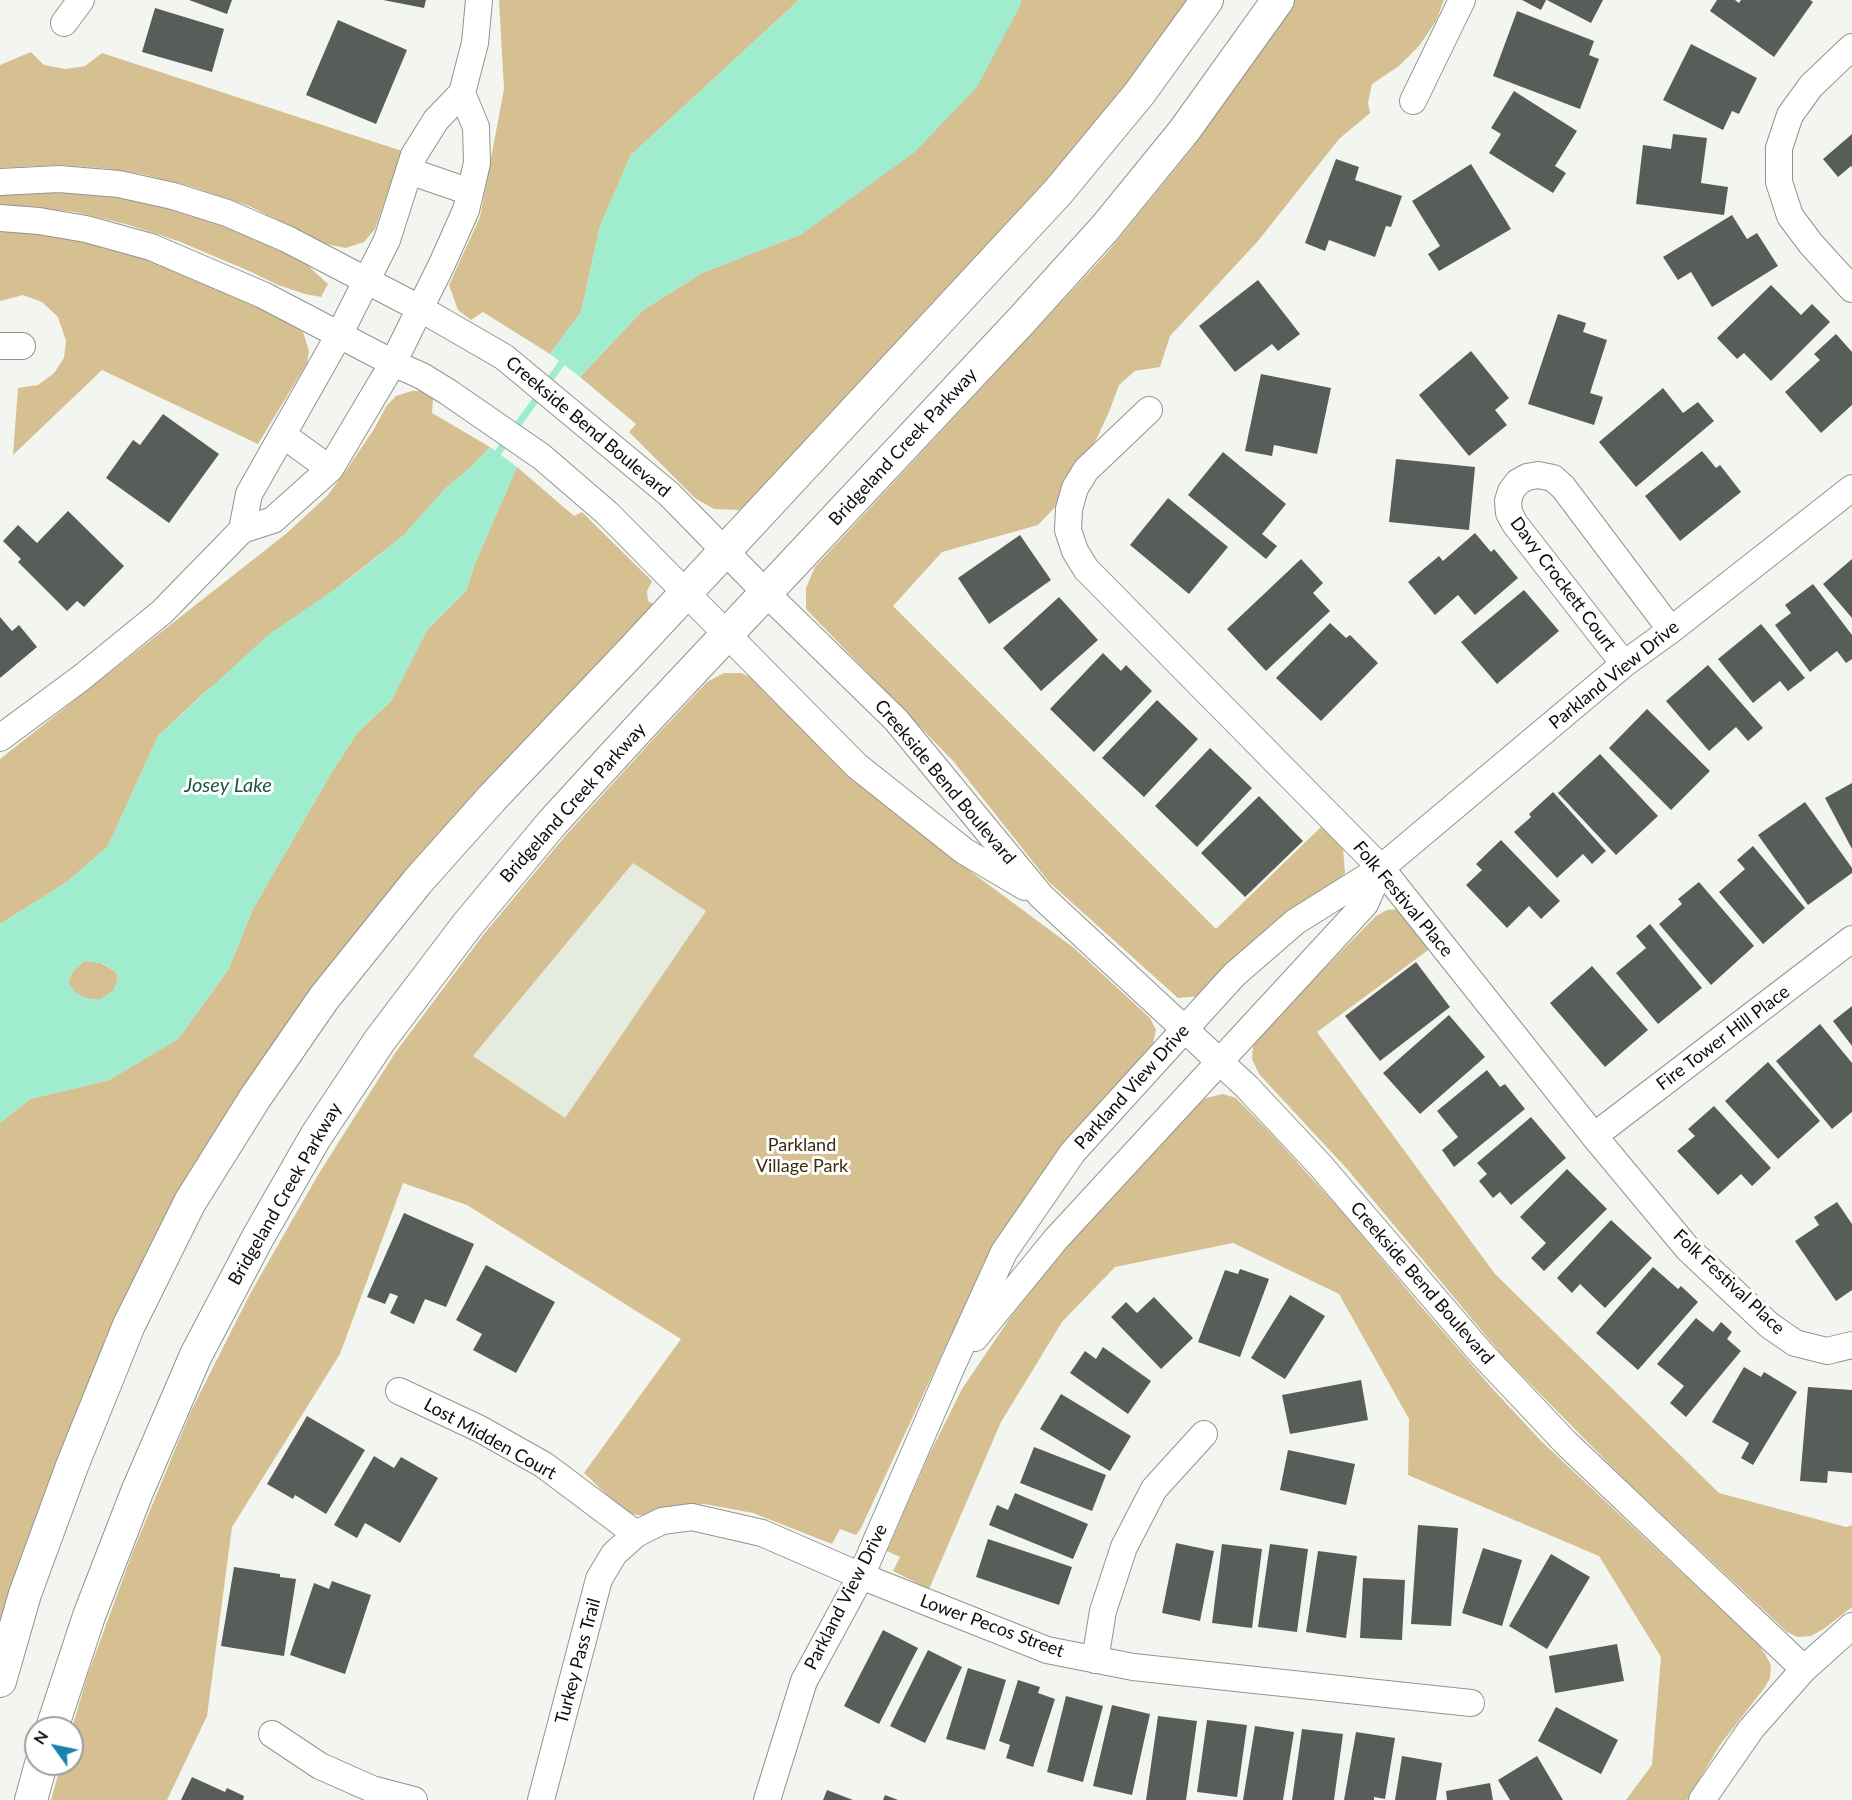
<!DOCTYPE html>
<style>
body{margin:0}
#map{position:relative;width:1852px;height:1800px;overflow:hidden;background:#f3f6f0;font-family:Lato,sans-serif}
canvas{display:block}
.north{position:absolute;left:24px;top:1716px;width:60px;height:60px;box-sizing:border-box;background:#fff;border:2px solid #9e9e9d;border-radius:50%;rotate:303deg;font-size:16px;font-weight:700;line-height:24px;text-align:center;color:#0c0d0b}
.north::after{content:'';display:block;margin:auto;width:21px;height:27px;background:#1883ab;clip-path:polygon(50% 0,100% 100%,50% 72%,0 100%)}
</style>
<div id="map">
<canvas width="1852" height="1800"></canvas>
<div class="north">N</div>
</div>
<script>
const ctx = document.querySelector('canvas').getContext('2d');
ctx.lineJoin = 'round';
function fill(path, color) {
  ctx.fillStyle = color;
  ctx.fill(path, 'evenodd');
}
function toPath(rows) {
  const path = new Path2D();
  for (const r of rows) {
    path.moveTo(r[0], r[1]);
    for (let i = 2; i < r.length; i += 2) path.lineTo(r[i], r[i + 1]);
  }
  return path;
}
function strokePath(path, color, width, dash) {
  ctx.strokeStyle = color;
  ctx.lineWidth = width;
  ctx.lineCap = dash ? 'butt' : 'round';
  ctx.setLineDash(dash || []);
  ctx.stroke(path);
}
function write(font, color, halo, rows, align = 'center') {
  ctx.font = font + ' Lato,sans-serif';
  ctx.lineWidth = 6;
  ctx.setLineDash([]);
  ctx.textBaseline = 'middle';
  ctx.strokeStyle = halo;
  ctx.fillStyle = color;
  for (const [text, x, y, turn = 0] of rows) {
    ctx.save();
    ctx.translate(x, y);
    ctx.rotate((+turn || 0) * Math.PI / 180);
    ctx.textAlign = isNaN(turn) ? turn : align;
    if (halo) ctx.strokeText(text, 0, 0);
    ctx.fillText(text, 0, 0);
    ctx.restore();
  }
}
fill(toPath([
 [633,863,706,911,565,1119,473,1056]
]), '#e5ebde');
fill(toPath([
 [499,0,799,0,631,155,600,226,581,312,550,354,483,312,471,320,458,310,449,285,480,217,504,89],
 [1021,0,1189,0,1167,32,1094,127,925,320,757,498,739,510,714,509,696,499,629,432,636,424,580,377,643,310,702,273,802,234,1020,6],
 [1294,0,1444,0,1436,21,1419,46,1399,66,1372,84,1368,103,1370,113,1339,139,1258,241,1170,336,1160,367,1135,371,1119,385,1109,412,1096,440,1071,474,1058,504,1038,525,942,552,893,606,1216,929,1321,827,1343,849,1345,873,1314,901,1255,940,1201,996,1178,998,1049,882,954,762,806,609,806,588,815,567,1107,253,1194,146,1277,27],
 [31,52,44,65,65,69,85,66,102,53,402,151,375,229,364,242,346,248,326,244,249,206,189,186,142,174,101,168,59,165,0,168,0,65],
 [38,190,132,197,202,215,296,255,328,284,321,297,305,294,278,285,249,271,178,241,129,225,75,212,0,204,0,192],
 [0,228,58,234,163,262,278,316,303,332,309,351,307,363,258,444,102,370,13,455,18,388,38,385,54,373,64,358,66,341,58,317,42,302,23,295,0,301],
 [412,391,422,391,433,399,432,413,490,447,472,466,446,488,404,535,204,693,158,736,108,846,67,882,0,924,0,759,287,533,327,496,345,472,374,429,387,405,396,396],
 [517,467,574,516,582,512,652,581,647,591,648,601,654,604,244,1103,0,1638,0,1123,30,1099,109,1080,178,1039,228,970,253,909,330,775,357,733,391,701,427,630,466,591,475,563],
 [724,673,741,673,757,680,896,812,966,868,1074,948,1150,1018,1156,1030,1152,1048,994,1255,951,1335,861,1528,856,1535,840,1529,832,1544,753,1513,704,1504,676,1505,645,1516,632,1514,621,1508,584,1473,681,1339,467,1205,403,1183,340,1354,232,1527,207,1716,167,1800,51,1800,61,1764,72,1764,72,1728,87,1677,132,1554,191,1411,250,1294,318,1175,395,1053,484,934,566,835,657,735,707,682],
 [633,863,706,911,565,1118,473,1056],
 [1399,909,1435,945,1317,1032,1495,1274,1719,1493,1846,1527,1852,1525,1852,1607,1825,1628,1811,1636,1798,1637,1787,1632,1621,1476,1502,1355,1348,1170,1259,1074,1252,1059,1253,1046,1258,1036,1376,916,1387,910],
 [85,961,101,963,116,972,118,980,113,991,99,1000,85,998,74,992,68,982,73,971],
 [1223,1094,1236,1098,1275,1138,1345,1215,1419,1304,1491,1387,1541,1441,1758,1644,1765,1654,1771,1665,1770,1678,1765,1687,1720,1745,1687,1800,1626,1800,1652,1765,1661,1657,1599,1556,1408,1475,1409,1419,1339,1294,1233,1243,1115,1267,1062,1322,1001,1422,929,1589,893,1571,900,1557,887,1551,929,1455,962,1389,1012,1315,1082,1227,1195,1106,1206,1098]
]), '#d6bf90');
fill(toPath([
 [799,0,1021,0,1020,6,977,87,915,152,802,234,702,273,643,310,580,377,550,354,581,312,600,226,631,155],
 [490,447,517,467,475,563,466,591,427,630,391,701,357,733,330,775,253,909,228,970,178,1039,109,1080,30,1099,0,1123,0,924,67,882,108,846,158,736,268,635,348,580,404,535,446,488,472,466],
 [85,961,102,963,116,972,118,980,113,991,99,1000,85,998,75,992,68,982,73,971]
]), '#a0ecce');
strokePath(toPath([
 [546,385,566,357],
 [513,431,540,394],
 [492,461,507,440]
]), '#a0ecce', 7);
fill(toPath([
 [189,0,232,0,227,14],
 [383,0,426,0,424,8],
 [1522,0,1546,0,1541,10],
 [1547,0,1603,0,1591,23],
 [1717,0,1735,0,1739,3,1741,0,1810,0,1813,2,1774,57,1710,11],
 [155,8,224,29,212,72,142,52],
 [1517,11,1594,41,1589,55,1599,59,1580,109,1493,76],
 [338,20,407,50,376,124,306,95],
 [1691,44,1757,78,1739,114,1732,111,1723,130,1663,100],
 [1514,91,1577,131,1555,166,1566,173,1553,193,1489,153,1501,134,1491,128],
 [1673,134,1707,138,1701,183,1728,187,1724,215,1636,204,1643,145,1671,149],
 [1852,134,1852,167,1851,166,1838,177,1823,159],
 [1336,159,1359,167,1355,180,1402,196,1391,227,1386,226,1375,257,1329,240,1325,251,1305,243],
 [1471,164,1511,229,1439,271,1428,254,1440,246,1412,201],
 [1732,215,1747,239,1757,233,1778,266,1712,307,1691,272,1678,280,1663,257],
 [1258,280,1300,334,1278,351,1272,344,1235,372,1199,326],
 [1771,285,1801,315,1812,304,1830,322,1771,381,1744,353,1737,359,1717,338],
 [1558,314,1586,323,1583,332,1607,340,1590,393,1603,397,1594,425,1528,404],
 [1836,334,1852,352,1852,405,1821,433,1785,392,1820,360,1814,354],
 [1471,351,1509,398,1495,410,1507,425,1469,456,1419,395],
 [1261,374,1331,388,1317,454,1274,445,1272,456,1245,451],
 [1663,388,1683,413,1698,402,1714,421,1636,487,1599,442],
 [163,414,219,454,169,523,106,478,133,440,140,445],
 [1702,451,1716,468,1720,465,1741,492,1680,541,1645,496],
 [1223,452,1286,504,1262,534,1277,546,1266,559,1188,495],
 [1396,459,1475,467,1469,530,1389,522],
 [1168,498,1228,547,1189,594,1130,545],
 [68,511,124,566,84,607,77,601,67,611,18,562,21,559,3,541,18,525,37,543],
 [1475,533,1491,552,1494,549,1518,578,1475,615,1458,595,1435,615,1408,582,1439,556,1443,561],
 [1020,535,1051,580,989,624,958,578],
 [1301,559,1323,583,1313,593,1330,611,1266,671,1227,629],
 [1852,559,1852,618,1823,584],
 [1813,584,1852,635,1852,659,1846,663,1837,651,1810,672,1775,625,1791,613,1785,605],
 [1524,590,1559,631,1497,684,1461,642],
 [1059,597,1098,640,1041,691,1003,648],
 [0,617,12,631,19,625,37,647,0,678],
 [1330,623,1346,638,1350,635,1378,663,1321,721,1276,678],
 [1761,624,1805,678,1788,691,1780,681,1753,703,1718,659],
 [1103,653,1121,671,1126,665,1152,691,1094,752,1050,709],
 [1708,665,1763,728,1748,741,1736,727,1709,751,1666,701],
 [1157,700,1198,739,1144,797,1102,758],
 [1647,709,1710,771,1671,810,1609,748],
 [1210,748,1252,788,1197,847,1155,806],
 [1600,754,1658,816,1616,855,1558,793],
 [1852,783,1852,849,1825,798],
 [1553,792,1606,851,1592,864,1583,854,1557,878,1514,832,1531,817,1529,814],
 [1259,796,1303,841,1245,897,1201,853],
 [1805,802,1852,868,1852,873,1808,905,1758,835],
 [1501,840,1560,901,1541,919,1529,906,1507,928,1466,885,1482,870,1476,864],
 [1753,846,1805,908,1763,944,1719,892,1745,869,1737,860],
 [1699,882,1754,946,1711,985,1659,924,1682,904,1678,899],
 [1650,924,1702,988,1658,1024,1616,973,1646,948,1636,936],
 [1416,962,1450,1007,1380,1061,1345,1016],
 [1592,966,1648,1030,1605,1067,1550,1003],
 [1852,1006,1852,1046,1833,1021],
 [1449,1015,1485,1057,1420,1114,1383,1073],
 [1820,1024,1852,1063,1852,1112,1832,1129,1776,1061],
 [1768,1062,1820,1121,1778,1159,1725,1101],
 [1487,1070,1500,1087,1505,1084,1525,1109,1454,1167,1442,1150,1458,1137,1437,1111],
 [1714,1106,1771,1168,1752,1186,1741,1174,1718,1195,1677,1151,1695,1136,1688,1129],
 [1531,1117,1566,1158,1511,1205,1500,1192,1493,1198,1479,1181,1487,1174,1477,1163],
 [1567,1169,1607,1209,1544,1271,1531,1258,1546,1243,1520,1217],
 [1837,1202,1852,1224,1852,1290,1836,1301,1795,1241,1819,1225,1814,1217],
 [404,1213,474,1244,446,1307,425,1299,414,1324,390,1313,398,1296,390,1293,385,1304,367,1297],
 [1611,1220,1652,1258,1605,1308,1580,1284,1572,1293,1557,1278],
 [486,1265,555,1302,516,1373,473,1350,482,1334,456,1320],
 [1653,1267,1678,1289,1681,1286,1698,1302,1638,1370,1596,1333],
 [1240,1269,1269,1279,1240,1357,1198,1342,1225,1270,1238,1274],
 [1290,1295,1325,1316,1285,1379,1251,1358],
 [1154,1297,1193,1338,1161,1369,1111,1317,1126,1302,1137,1313],
 [1696,1318,1713,1332,1721,1322,1732,1332,1727,1339,1741,1351,1686,1417,1670,1403,1684,1386,1657,1364],
 [1103,1347,1151,1381,1128,1414,1070,1373,1085,1351,1096,1359],
 [1744,1367,1761,1377,1764,1372,1797,1392,1753,1465,1741,1458,1749,1443,1712,1422],
 [1361,1380,1368,1420,1290,1434,1282,1395],
 [1808,1387,1852,1390,1852,1473,1828,1471,1827,1483,1800,1481],
 [1061,1394,1131,1436,1110,1471,1040,1429],
 [307,1416,365,1450,326,1514,295,1495,293,1499,267,1484],
 [1034,1447,1106,1475,1092,1511,1020,1483],
 [1288,1450,1355,1464,1346,1505,1280,1490],
 [374,1456,394,1468,401,1457,438,1478,400,1543,365,1523,357,1538,334,1525],
 [1015,1493,1088,1524,1073,1559,989,1525,997,1505,1008,1510],
 [1418,1525,1458,1528,1451,1626,1411,1624],
 [988,1539,1072,1567,1059,1605,976,1577],
 [1176,1543,1214,1551,1200,1621,1162,1613],
 [1222,1544,1262,1549,1252,1628,1212,1623],
 [1270,1544,1308,1549,1297,1632,1258,1627],
 [1483,1548,1522,1560,1502,1626,1462,1613],
 [1318,1551,1357,1556,1346,1638,1306,1632],
 [1551,1554,1590,1577,1547,1649,1509,1626],
 [234,1567,280,1574,280,1577,296,1579,284,1656,221,1646],
 [1363,1578,1405,1580,1402,1640,1360,1638],
 [332,1581,371,1595,345,1674,290,1655,314,1583,329,1589],
 [883,1630,918,1648,879,1724,844,1706],
 [1617,1644,1624,1681,1555,1693,1549,1656],
 [928,1650,962,1667,925,1743,890,1726],
 [968,1668,1006,1680,985,1750,946,1739],
 [1018,1680,1040,1687,1038,1693,1055,1699,1033,1767,1006,1758,1010,1745,999,1741],
 [1066,1696,1103,1706,1083,1782,1047,1772],
 [1112,1705,1150,1714,1132,1795,1093,1786],
 [1556,1707,1618,1740,1601,1774,1538,1741],
 [1158,1716,1197,1721,1186,1800,1146,1800],
 [1207,1720,1247,1725,1237,1797,1197,1792],
 [1255,1726,1294,1732,1283,1800,1243,1800],
 [1302,1729,1343,1734,1334,1800,1292,1800],
 [1356,1732,1395,1738,1385,1799,1374,1797,1374,1800,1344,1800],
 [1402,1756,1442,1763,1436,1800,1395,1800],
 [1537,1756,1563,1800,1510,1800,1498,1780],
 [192,1777,225,1792,227,1788,244,1796,243,1800,181,1800],
 [1490,1783,1493,1800,1447,1800,1446,1791],
 [827,1790,853,1800,823,1800],
 [885,1795,898,1800,883,1800]
]), '#595d59');
const minor = toPath([
 [64,23,81,0],
 [1852,47,1811,86,1790,115,1779,148,1779,182,1790,216,1811,244,1852,289],
 [1413,101,1462,0],
 [409,171,470,192],
 [0,182,59,179,119,184,173,196,227,213,287,239,421,309,504,357,669,494,766,593,896,720,1041,896,1247,1087,1320,1165,1482,1354,1566,1443,1804,1669],
 [0,218,39,221,86,229,151,247,263,295,393,363,422,376,448,392,542,457,607,513,857,766,964,851,1025,887],
 [0,346,22,346],
 [1149,410,1086,470,1075,488,1069,509,1068,530,1075,551,1086,569,1381,868,1594,1136,1688,1249,1769,1325,1795,1343,1827,1351,1852,1345],
 [283,435,330,469],
 [242,530,249,494,339,335,387,240,414,155,436,120,462,93,475,43,479,0],
 [1624,664,1515,524,1509,513,1508,501,1511,491,1518,482,1527,477,1538,475,1553,478,1563,487,1671,630],
 [0,738,81,678,162,612,242,530,273,520,330,469,393,363,442,264,466,210,477,163,476,127,462,93],
 [1594,1136,1852,939],
 [975,1338,1056,1239,1365,904,1381,868],
 [399,1391,480,1429,544,1465,636,1534],
 [1095,1660,1103,1611,1124,1547,1154,1489,1204,1434],
 [272,1734,320,1766,372,1789,414,1800],
 [541,1800,599,1579,614,1554,636,1534,662,1521,692,1517,762,1533,861,1576,1047,1650,1133,1667,1471,1703],
 [767,1800,804,1681,861,1576,952,1366,1004,1252,1073,1152,1234,975,1295,922,1381,868,1624,664,1671,630,1852,488],
 [1702,1800,1751,1729,1804,1669,1852,1626]
]);
const major = toPath([
 [0,1681,25,1594,72,1466,129,1325,190,1202,255,1098,324,998,418,881,493,797,631,652,1058,192,1139,94,1207,0],
 [52,1728,89,1616,137,1492,196,1355,257,1239,316,1136,380,1040,468,924,552,823,639,728,1020,322,1105,228,1184,131,1278,0],
 [31,1800,41,1764]
]);
strokePath(minor, '#92948f', 28);
strokePath(major, '#92948f', 34);
strokePath(minor, '#fff', 26);
strokePath(major, '#fff', 32);
write('18px', '#0c0d0b', '#fff', [
 ["Creekside Bend Boulevard",588,427,40],
 ["Bridgeland Creek Parkway",903,447,-47],
 ["Davy Crockett Court",1563,584,53],
 ["Parkland View Drive",1614,675,-39],
 ["Creekside Bend Boulevard",945,782,50],
 ["Bridgeland Creek Parkway",573,803,-48],
 ["Folk Festival Place",1403,899,50],
 ["Fire Tower Hill Place",1723,1038,-37],
 ["Parkland View Drive",1132,1087,-48],
 ["Bridgeland Creek Parkway",285,1194,-60],
 ["Folk Festival Place",1729,1282,43],
 ["Creekside Bend Boulevard",1422,1283,49],
 ["Lost Midden Court",490,1439,29],
 ["Parkland View Drive",846,1597,-63],
 ["Lower Pecos Street",992,1626,20],
 ["Turkey Pass Trail",578,1661,-75]
]);
write('18px', '#392c11', '#fff', [
 ["Parkland",802,1145],
 ["Village Park",802,1166]
]);
write('italic 20px', '#1c5744', '#fff', [
 ["Josey Lake",228,786]
]);
</script>
